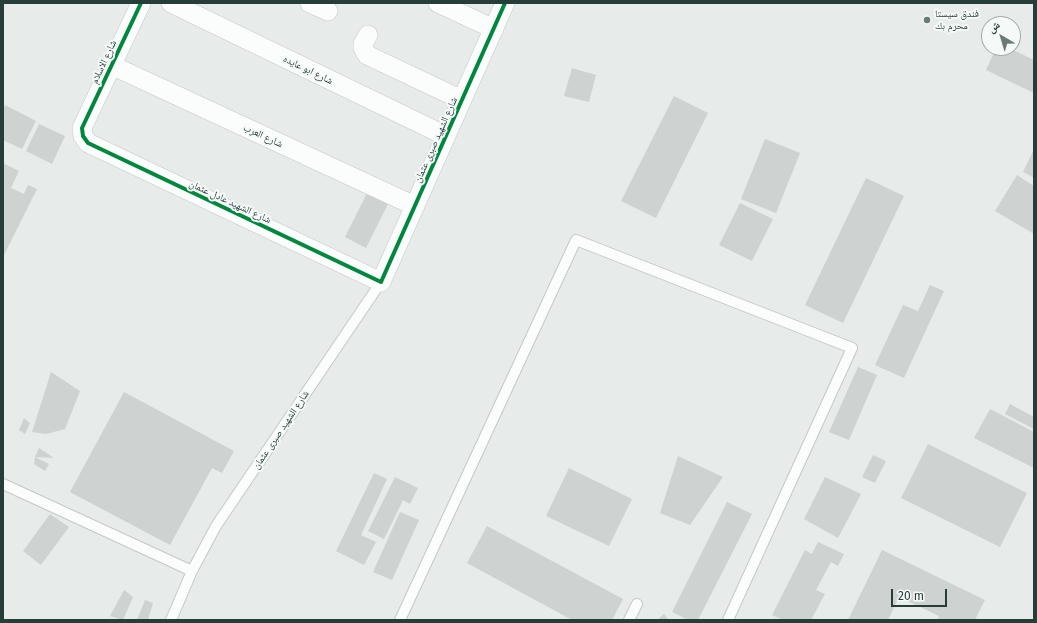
<!DOCTYPE html>
<meta charset="utf-8">
<style>
body{margin:0}
#map{position:relative;width:1037px;height:623px;overflow:hidden;background:#e7ebe9;font-family:"Fira Sans","Noto Naskh Arabic",sans-serif}
canvas{display:block}
.frame{position:absolute;inset:0;border:4px solid #263d3a;pointer-events:none}
.north{position:absolute;left:981px;top:16px;width:40px;height:40px;box-sizing:border-box;background:#f5f9f8;border:1px solid #a2aeac;border-radius:50%;rotate:322deg;font-size:11px;font-weight:700;line-height:16px;text-align:center;color:#263d3a}
.north::after{content:'';display:block;margin:auto;width:14px;height:18px;background:#6a7a77;clip-path:polygon(50% 0,100% 100%,50% 72%,0 100%)}
.scale{position:absolute;left:891px;top:589px;width:56px;height:18px;box-sizing:border-box;border:2px solid #263d3a;border-top:0;padding-left:5px;font-size:12px;line-height:14px;white-space:nowrap;color:#263d3a;-webkit-text-stroke:3px #f5f9f8;paint-order:stroke}
</style>
<div id="map">
<canvas width="1037" height="623"></canvas>
<div class="frame"></div>
<div class="north">ش</div>
<div class="scale">20 m</div>
</div>
<script>
const ctx = document.querySelector('canvas').getContext('2d');
ctx.lineJoin = 'round';
function fill(path, color) {
  ctx.fillStyle = color;
  ctx.fill(path, 'evenodd');
}
function toPath(rows) {
  const path = new Path2D();
  for (const r of rows) {
    path.moveTo(r[0], r[1]);
    for (let i = 2; i < r.length; i += 2) path.lineTo(r[i], r[i + 1]);
  }
  return path;
}
function strokePath(path, color, width, dash) {
  ctx.strokeStyle = color;
  ctx.lineWidth = width;
  ctx.lineCap = dash ? 'butt' : 'round';
  ctx.setLineDash(dash || []);
  ctx.stroke(path);
}
function write(font, color, halo, rows, align = 'center') {
  ctx.font = font + ' "Fira Sans","Noto Naskh Arabic",sans-serif';
  ctx.lineWidth = 4;
  ctx.setLineDash([]);
  ctx.textBaseline = 'middle';
  ctx.strokeStyle = halo;
  ctx.fillStyle = color;
  for (const [text, x, y, turn = 0] of rows) {
    ctx.save();
    ctx.translate(x, y);
    ctx.rotate((+turn || 0) * Math.PI / 180);
    ctx.textAlign = isNaN(turn) ? turn : align;
    if (halo) ctx.strokeText(text, 0, 0);
    ctx.fillText(text, 0, 0);
    ctx.restore();
  }
}
fill(toPath([
 [996,48,1009,48,1034,60,1034,93,986,70],
 [572,68,596,75,589,102,564,96],
 [674,96,708,113,656,218,621,201],
 [5,105,36,121,22,149,3,140,3,110],
 [39,124,65,136,52,164,26,151],
 [765,139,800,153,776,213,741,199],
 [1034,149,1034,178,1023,172],
 [3,163,19,171,11,188,24,194,28,185,37,189,3,257],
 [1017,175,1034,186,1034,234,995,211],
 [866,178,904,196,843,323,805,305],
 [368,191,389,202,366,248,345,237],
 [740,203,773,219,752,261,719,245],
 [930,285,944,291,904,378,875,365,903,305,918,311],
 [858,367,877,375,849,440,829,432],
 [51,372,80,391,65,429,46,434,32,432],
 [124,392,234,451,222,473,212,468,170,545,70,492],
 [1010,404,1034,417,1034,429,1005,414],
 [990,409,1034,432,1034,468,974,438],
 [24,418,30,423,25,434,19,430],
 [928,444,1027,493,1000,547,901,498],
 [39,448,54,458,35,457],
 [873,455,886,461,875,483,862,477],
 [678,456,723,477,690,525,660,513],
 [35,457,49,464,45,471,34,464],
 [569,468,632,499,609,546,546,516],
 [374,473,387,479,361,535,376,542,364,565,336,551],
 [395,477,418,488,410,504,403,500,384,539,368,531],
 [825,477,861,494,838,538,804,519],
 [727,502,752,514,698,620,688,620,672,612],
 [400,512,419,520,392,580,373,572],
 [50,514,69,527,41,565,23,551],
 [487,526,623,599,612,620,572,620,467,563],
 [818,542,844,554,838,566,831,562,816,590,825,594,811,620,783,620,772,615,805,550,812,554],
 [882,550,985,600,975,620,937,620,939,616,899,597,888,620,848,620],
 [124,590,133,597,123,620,110,616],
 [145,600,153,603,148,620,137,620],
 [664,614,669,620,657,620]
]), '#ced2d1');
const service = toPath([
 [3,484,192,571],
 [171,620,192,571,216,526,381,282],
 [400,620,576,240,852,348,728,620],
 [629,620,637,604]
]);
const minor = toPath([
 [141,3,82,128,83,136,88,143,381,282,505,3],
 [171,3,446,136],
 [310,3,328,11],
 [438,3,494,29],
 [368,35,363,44,363,48,367,55,462,100],
 [111,65,415,206]
]);
strokePath(service, '#c4c8c7', 12);
strokePath(minor, '#c4c8c7', 20);
strokePath(service, '#fbfcfc', 10);
strokePath(minor, '#fbfcfc', 19);
strokePath(toPath([
 [141,3,82,128,83,136,88,143,381,282,505,3]
]), '#00873e', 4);
for (const [x, y, r, color] of [
 [927,20,4,"#6a7a77"]
]) {
  const dot = new Path2D();
  dot.arc(x, y, r, 0, 2 * Math.PI);
  ctx.fillStyle = color;
  ctx.fill(dot);
  strokePath(dot, '#f5f9f8', 1.5);
}
write('10px', '#263d3a', '#f5f9f8', [
 ["فندق سيستا",935,14],
 ["محرم بك",935,26]
], 'left');
write('10px', '#263d3a', '#f5f9f8', [
 ["شارع الاسلام",104,62,-65],
 ["شارع ابو عايده",308,70,26],
 ["شارع العرب",263,136,25],
 ["شارع الشهيد صبرى عثمان",436,140,-66],
 ["شارع الشهيد عادل عثمان",230,202,25],
 ["شارع الشهيد صبرى عثمان",281,430,-56]
]);
</script>
